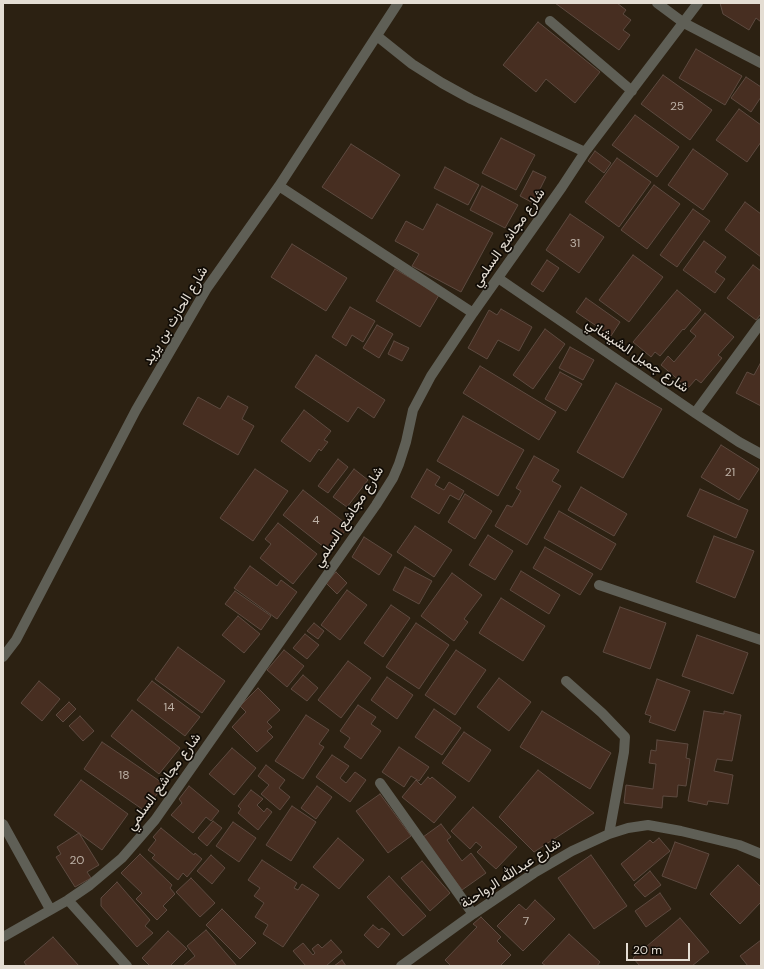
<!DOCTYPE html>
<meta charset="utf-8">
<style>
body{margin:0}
#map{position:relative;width:764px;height:969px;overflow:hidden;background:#2c2112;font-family:"DM Sans",sans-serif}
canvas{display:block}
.frame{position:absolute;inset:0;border:4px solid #e4ddd3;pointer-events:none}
.scale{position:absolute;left:626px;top:943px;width:64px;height:18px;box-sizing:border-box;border:2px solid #e4ddd3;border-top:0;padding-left:5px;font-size:12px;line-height:14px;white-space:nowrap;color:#e4ddd3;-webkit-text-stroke:3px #110c06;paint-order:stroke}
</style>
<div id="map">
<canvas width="764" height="969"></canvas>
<div class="frame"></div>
<div class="scale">20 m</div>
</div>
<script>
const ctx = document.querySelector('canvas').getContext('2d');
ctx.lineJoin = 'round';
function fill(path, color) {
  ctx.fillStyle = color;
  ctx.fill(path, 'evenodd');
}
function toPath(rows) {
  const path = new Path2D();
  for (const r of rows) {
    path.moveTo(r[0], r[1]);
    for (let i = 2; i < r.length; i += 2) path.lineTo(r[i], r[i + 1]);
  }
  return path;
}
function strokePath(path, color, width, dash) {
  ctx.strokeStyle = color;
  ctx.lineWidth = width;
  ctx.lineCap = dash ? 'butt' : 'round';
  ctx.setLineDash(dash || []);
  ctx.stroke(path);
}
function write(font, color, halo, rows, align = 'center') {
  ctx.font = font + ' "DM Sans",Vazirmatn,sans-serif';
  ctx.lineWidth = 3.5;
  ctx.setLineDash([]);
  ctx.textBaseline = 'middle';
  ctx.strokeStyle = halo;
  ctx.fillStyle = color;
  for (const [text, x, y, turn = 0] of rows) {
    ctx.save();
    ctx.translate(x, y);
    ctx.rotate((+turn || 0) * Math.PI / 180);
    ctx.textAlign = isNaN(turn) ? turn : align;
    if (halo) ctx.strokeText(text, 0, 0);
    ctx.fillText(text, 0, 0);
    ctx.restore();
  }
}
const building = toPath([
 [555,3,617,3,626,10,623,14,631,20,623,30,630,35,619,50,555,3],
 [720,3,761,3,761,22,756,18,749,30,723,14,720,3],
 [538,22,600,72,575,103,546,79,536,92,503,65,538,22],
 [696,49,742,76,725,105,679,78,696,49],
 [663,75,712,110,690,140,641,104,663,75],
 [746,77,761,87,761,97,751,112,731,98,746,77],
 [739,109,761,125,761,142,747,162,716,140,739,109],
 [635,115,679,147,657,177,612,145,635,115],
 [501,138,535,155,516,190,482,173,501,138],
 [351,144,400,175,372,219,322,187,351,144],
 [693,149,728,174,703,210,668,185,693,149],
 [595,151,611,163,604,173,588,161,595,151],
 [617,158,651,182,619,227,585,202,617,158],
 [445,167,479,185,468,205,434,188,445,167],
 [533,171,546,177,533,203,520,196,533,171],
 [654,185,680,204,647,249,621,230,654,185],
 [482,186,518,205,505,228,470,210,482,186],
 [745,202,761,214,761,257,725,230,745,202],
 [437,204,493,233,461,292,412,266,419,254,395,241,406,221,423,230,437,204],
 [693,209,710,221,677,267,660,255,693,209],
 [570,214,604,237,579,273,546,250,570,214],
 [704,241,726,257,715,272,725,279,715,293,683,270,704,241],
 [292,244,347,278,326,311,271,277,292,244],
 [633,255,663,277,629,322,599,300,633,255],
 [547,260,559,268,543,292,531,284,547,260],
 [753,265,761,271,761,314,756,320,727,298,753,265],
 [395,269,439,295,420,327,376,301,395,269],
 [677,290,701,310,684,330,683,329,660,356,655,352,651,357,633,342,677,290],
 [586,298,620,322,611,336,576,312,586,298],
 [350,307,375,321,363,342,352,335,346,346,332,337,350,307],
 [501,309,532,327,519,351,498,340,487,359,468,348,489,310,497,315,501,309],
 [705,313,734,337,718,355,722,358,701,383,696,379,688,388,661,365,668,356,674,362,696,336,690,331,705,313],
 [377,325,393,334,379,358,363,348,377,325],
 [545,329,565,344,533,389,513,375,545,329],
 [394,341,409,348,402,361,388,354,394,341],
 [570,347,594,360,583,380,559,368,570,347],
 [316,355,385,400,374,418,358,407,348,422,295,387,316,355],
 [761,362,761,406,736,393,747,372,754,375,761,362],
 [480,366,556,412,539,440,463,393,480,366],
 [560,372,582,384,566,411,545,399,560,372],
 [616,383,662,409,623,478,577,452,616,383],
 [228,396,248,407,242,419,254,426,238,455,183,424,198,397,220,409,228,396],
 [304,410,331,431,324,440,328,442,321,451,319,449,310,462,281,441,304,410],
 [463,416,524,450,498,496,437,461,463,416],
 [721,445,759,469,739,500,701,477,721,445],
 [534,456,559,470,552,481,561,486,527,545,495,526,507,505,512,507,521,491,516,488,534,456],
 [338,459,348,467,328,493,318,486,338,459],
 [255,469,288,491,253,541,220,518,255,469],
 [354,469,368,480,347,507,333,497,354,469],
 [427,469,440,477,435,485,444,490,449,482,464,491,459,500,450,495,439,514,411,497,427,469],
 [581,487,627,514,614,536,568,510,581,487],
 [700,489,748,510,736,538,687,516,700,489],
 [303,490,349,526,329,551,283,515,303,490],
 [465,494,492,511,475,539,448,522,465,494],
 [559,511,616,544,601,570,544,538,559,511],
 [278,523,317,554,293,584,260,558,271,544,265,539,278,523],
 [415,526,452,550,434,577,397,552,415,526],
 [488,535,513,551,495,580,469,565,488,535],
 [714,536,754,551,735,598,696,582,714,536],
 [364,537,392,555,379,575,352,557,364,537],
 [545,547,593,574,580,595,533,568,545,547],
 [250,566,277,586,281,580,297,592,277,619,234,588,250,566],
 [405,567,432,581,419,604,393,590,405,567],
 [521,571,560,595,549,614,510,590,521,571],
 [336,572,347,583,337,594,326,583,336,572],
 [452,573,482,595,464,619,468,622,454,641,421,616,452,573],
 [347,590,367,605,340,640,321,625,347,590],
 [235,591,271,616,261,630,225,604,235,591],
 [501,598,545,626,523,661,479,633,501,598],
 [391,605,410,618,383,657,364,643,391,605],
 [620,607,666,623,650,669,603,652,620,607],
 [238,616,260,634,244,653,222,635,238,616],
 [314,623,324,631,318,639,307,631,314,623],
 [416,623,449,645,419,689,386,667,416,623],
 [305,634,319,645,307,659,293,648,305,634],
 [697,635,748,653,733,694,682,676,697,635],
 [178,647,225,681,202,713,155,679,178,647],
 [284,650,304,666,287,687,267,670,284,650],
 [456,650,486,670,455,715,425,695,456,650],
 [348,661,371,678,341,718,318,700,348,661],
 [303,675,318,688,307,701,291,689,303,675],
 [387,677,413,695,397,719,371,700,387,677],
 [499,678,531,702,509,731,477,707,499,678],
 [657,679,690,691,675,731,649,722,651,716,645,714,657,679],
 [39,681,60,699,42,721,21,703,39,681],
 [152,681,200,717,185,736,137,700,152,681],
 [258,688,280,710,267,722,272,727,267,731,273,737,257,752,232,727,246,712,240,706,258,688],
 [69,702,76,709,63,722,56,715,69,702],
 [358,705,376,717,371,724,381,731,361,759,344,747,350,738,340,731,358,705],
 [434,709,461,728,442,755,415,737,434,709],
 [132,710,180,748,159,774,111,736,132,710],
 [542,711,611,753,590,789,520,747,542,711],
 [704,711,724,714,724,711,741,715,732,761,717,759,714,771,733,775,728,804,708,801,707,805,688,801,704,711],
 [306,715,329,730,319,744,324,747,303,779,275,761,306,715],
 [80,716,94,731,83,741,69,726,80,716],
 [464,732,491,750,469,782,442,763,464,732],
 [657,740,688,744,686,758,690,759,686,786,678,785,677,797,663,796,662,808,624,803,626,785,653,789,656,764,649,763,651,750,656,751,657,740],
 [102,742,164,784,145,811,84,769,102,742],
 [399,747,429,767,419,781,411,776,404,787,382,772,399,747],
 [232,748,256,768,234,795,209,774,232,748],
 [332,755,349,766,340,778,346,783,355,772,366,780,350,802,316,777,332,755],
 [266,765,285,780,279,788,290,797,280,810,261,794,269,785,258,776,266,765],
 [538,770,594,813,534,852,499,817,538,770],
 [428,777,430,779,432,777,456,797,434,823,402,797,416,780,421,785,428,777],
 [81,780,128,814,102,850,54,815,81,780],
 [189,786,219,811,211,821,206,817,193,833,171,815,182,803,179,799,189,786],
 [317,786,332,797,316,819,301,808,317,786],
 [251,790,263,799,257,805,264,812,267,808,272,812,258,830,238,813,241,809,238,806,251,790],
 [380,794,411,836,388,853,356,811,380,794],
 [292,806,316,822,291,861,266,845,292,806],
 [473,807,517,847,496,869,477,852,482,847,476,842,470,849,451,831,473,807],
 [213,821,222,828,207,846,198,838,213,821],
 [233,822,256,838,239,862,216,846,233,822],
 [441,824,451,837,447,840,462,861,471,853,486,873,462,890,423,837,441,824],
 [161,828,194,855,195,853,202,859,187,877,183,873,178,880,152,858,155,855,148,850,156,840,153,837,161,828],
 [79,833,99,865,87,872,91,878,75,887,56,857,61,854,57,847,79,833],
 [338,838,364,860,339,889,313,867,338,838],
 [659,838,670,851,634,881,621,864,650,840,653,843,659,838],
 [675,842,709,854,696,889,662,876,675,842],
 [140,854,172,885,170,888,175,894,163,906,167,910,157,920,136,899,142,893,121,873,140,854],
 [211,855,225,868,212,884,197,871,211,855],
 [591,855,627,906,594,929,558,878,591,855],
 [262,860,297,883,294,888,298,890,302,884,319,895,283,947,263,934,268,925,255,917,264,903,254,896,260,888,248,880,262,860],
 [422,861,450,893,430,911,401,878,422,861],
 [738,865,761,887,761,902,740,924,710,894,738,865],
 [650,871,661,885,645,897,634,885,650,871],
 [389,876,426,916,403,936,367,897,389,876],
 [191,878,215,903,200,917,176,892,191,878],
 [117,882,150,920,145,926,153,933,137,947,101,906,101,898,117,882],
 [660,893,671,909,646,927,635,911,660,893],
 [535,900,555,919,523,951,497,926,519,904,526,910,535,900],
 [222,909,256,943,240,959,206,925,222,909],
 [481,917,501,937,497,941,511,955,500,966,451,966,445,960,477,927,473,924,481,917],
 [680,918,709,952,692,966,640,966,633,958,680,918],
 [373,925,379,930,382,928,390,934,378,948,364,935,373,925],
 [206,930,237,966,183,966,195,956,187,946,206,930],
 [168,931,187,949,170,966,150,966,142,958,168,931],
 [569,934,600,962,597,966,546,966,542,963,569,934],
 [53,937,79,966,27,966,24,962,53,937],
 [331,940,342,952,326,966,306,966,293,951,303,943,313,955,315,953,312,949,318,944,322,948,331,940],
 [761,940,761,966,748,966,740,956,761,940],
 [342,960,346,966,334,966,342,960]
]);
fill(building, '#472e21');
strokePath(building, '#5d4a40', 1);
strokePath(toPath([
 [657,3,684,23,761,63],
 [550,21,632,91],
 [377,36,412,64,442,83,471,99,585,152],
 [279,186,473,313],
 [498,278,695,413,739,442,761,454],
 [695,413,761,323],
 [599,585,761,640],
 [3,657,16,640,136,410,207,288,279,186,398,3],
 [566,681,602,713,625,737,624,752,609,834],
 [380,783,473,914],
 [3,824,50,909],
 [68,900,127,966],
 [3,937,68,900,90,885,122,858,155,820,376,505,393,478,399,464,406,442,413,410,431,376,473,313,562,187,585,152,698,3],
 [401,966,473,914,534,873,572,851,609,834,628,828,648,825,681,831,739,845,761,854]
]), '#5f5f56', 10);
write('12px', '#bdb1a6', null, [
 ["25",677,107],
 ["31",575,244],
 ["21",730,473],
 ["4",316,521],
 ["14",169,708],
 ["18",124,776],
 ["20",77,861],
 ["7",526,922]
]);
write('14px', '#e4ddd3', '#110c06', [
 ["شارع مجاشع السلمي",509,238,-55],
 ["شارع الحارث بن يزيد",176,316,-59],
 ["شارع جميل الشيشاني",637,356,34],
 ["شارع مجاشع السلمي",349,517,-57],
 ["شارع مجاشع السلمي",164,782,-54],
 ["شارع عبدالله الرواحنة",511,874,-33]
]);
</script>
